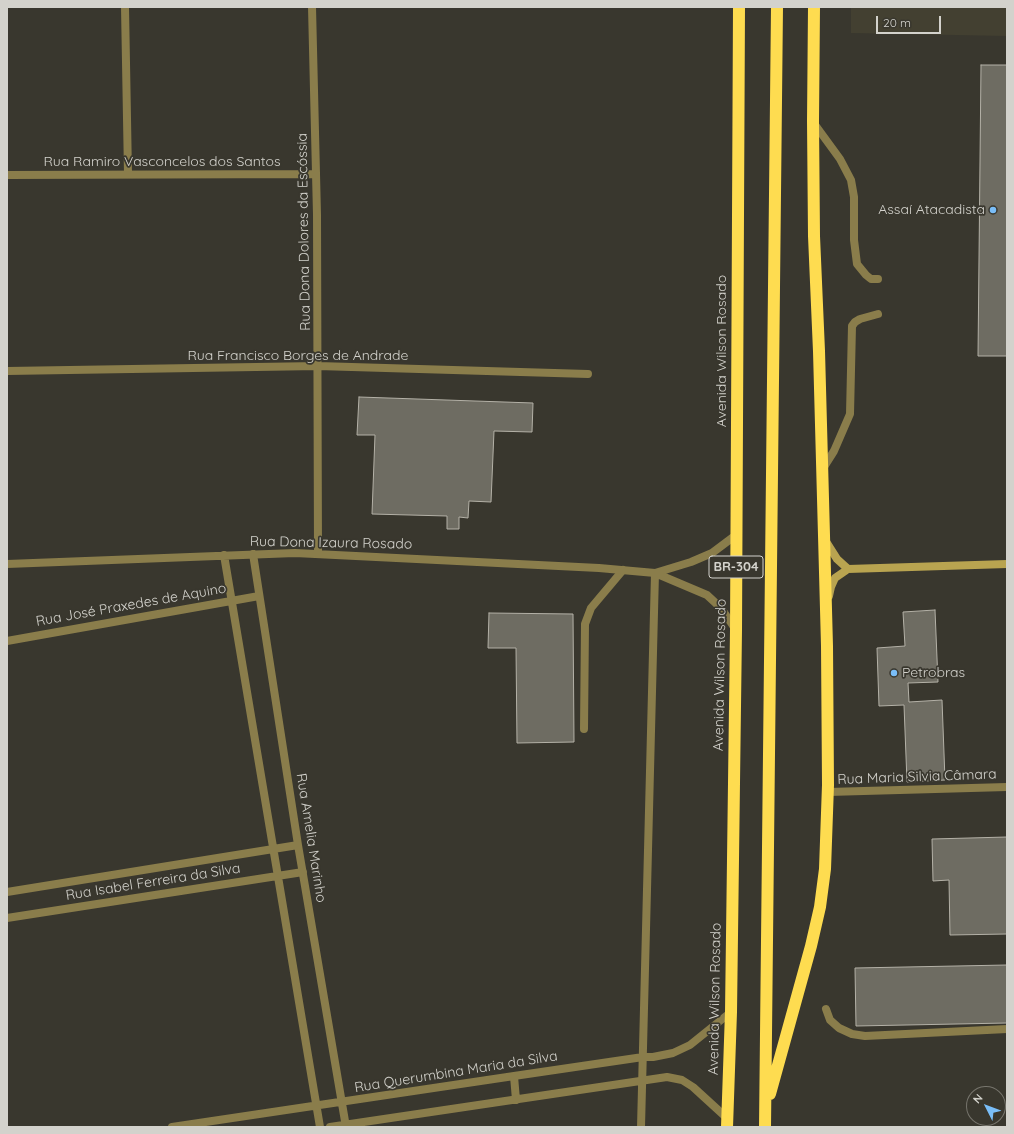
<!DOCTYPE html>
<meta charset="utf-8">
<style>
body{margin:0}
#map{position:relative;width:1014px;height:1134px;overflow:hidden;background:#39372e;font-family:Quicksand,sans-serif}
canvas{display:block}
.frame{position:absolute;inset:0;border:8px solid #d3d2cc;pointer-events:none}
.north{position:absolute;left:966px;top:1086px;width:40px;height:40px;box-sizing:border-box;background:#39372e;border:1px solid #77756d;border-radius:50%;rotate:312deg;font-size:11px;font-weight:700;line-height:16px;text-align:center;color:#d3d2cc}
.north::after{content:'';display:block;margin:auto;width:14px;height:18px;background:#7abef8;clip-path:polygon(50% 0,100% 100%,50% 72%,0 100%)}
.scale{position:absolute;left:876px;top:16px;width:65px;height:18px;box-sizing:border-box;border:2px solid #d3d2cc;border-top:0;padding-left:5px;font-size:12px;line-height:14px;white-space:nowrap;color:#d3d2cc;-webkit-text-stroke:3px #39372e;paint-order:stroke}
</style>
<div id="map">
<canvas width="1014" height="1134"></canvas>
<div class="frame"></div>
<div class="north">N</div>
<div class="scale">20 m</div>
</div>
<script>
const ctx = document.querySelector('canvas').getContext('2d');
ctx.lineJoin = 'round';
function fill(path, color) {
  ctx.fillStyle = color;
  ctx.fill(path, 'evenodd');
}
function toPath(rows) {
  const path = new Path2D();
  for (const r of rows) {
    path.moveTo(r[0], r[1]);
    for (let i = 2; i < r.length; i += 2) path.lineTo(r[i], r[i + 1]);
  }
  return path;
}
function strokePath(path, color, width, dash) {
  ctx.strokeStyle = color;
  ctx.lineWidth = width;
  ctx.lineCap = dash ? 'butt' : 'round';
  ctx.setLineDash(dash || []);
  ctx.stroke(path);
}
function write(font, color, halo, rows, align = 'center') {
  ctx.font = font + ' Quicksand,sans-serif';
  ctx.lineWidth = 3.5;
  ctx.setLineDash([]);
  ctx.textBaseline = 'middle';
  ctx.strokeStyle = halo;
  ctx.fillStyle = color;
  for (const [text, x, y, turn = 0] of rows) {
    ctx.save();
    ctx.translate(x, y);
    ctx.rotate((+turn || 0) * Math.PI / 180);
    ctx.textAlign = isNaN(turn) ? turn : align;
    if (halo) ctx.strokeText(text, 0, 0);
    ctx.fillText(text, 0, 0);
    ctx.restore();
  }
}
fill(toPath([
 [851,7,1007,7,1007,36,851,33]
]), '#434031');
const building = toPath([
 [981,65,1007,65,1007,356,978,356,981,65],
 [359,397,533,403,532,432,494,431,491,502,469,501,468,518,459,517,459,529,447,529,447,516,372,514,375,435,357,435,359,397],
 [935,610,938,682,908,683,909,702,942,700,945,780,907,782,904,705,879,706,877,648,905,646,903,612,935,610],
 [489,613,573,614,574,742,517,743,516,648,488,648,489,613],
 [1007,837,1007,934,950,935,949,880,933,881,932,839,1007,837],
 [1007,965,1007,1023,856,1026,855,968,1007,965]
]);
fill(building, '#6e6c62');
strokePath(building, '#b4b1a7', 1);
strokePath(toPath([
 [813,122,840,159,851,180,854,197,854,240,857,264,866,275,871,279,878,279],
 [822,470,834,451,850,414,852,326,855,322,860,319,878,314],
 [584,729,585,624,591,608,623,570]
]), '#8a7d4b', 8);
strokePath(toPath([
 [125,7,128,174],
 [312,7,317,215,318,553],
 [7,175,316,174],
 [7,371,318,366,588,374],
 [253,554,298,845,346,1127],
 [224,555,320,1127],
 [7,564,295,553,599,568,655,573,707,595,721,608,736,630],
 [655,573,691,562,712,553,736,535],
 [7,641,259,596],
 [828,792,1007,787],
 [7,892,298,845],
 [7,918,303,872],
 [826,1009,830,1020,839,1028,852,1034,865,1036,1007,1029],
 [514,1076,516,1100],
 [172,1127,514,1076,643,1057,653,1057,673,1053,690,1045,731,1012],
 [330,1127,667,1077,682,1080,693,1087,728,1119],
 [641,1127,655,573]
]), '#8a7d4b', 8);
strokePath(toPath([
 [825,540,837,559,848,569],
 [848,569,1007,564],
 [829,596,831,587,835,578,848,569]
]), '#b9a450', 8);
strokePath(toPath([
 [770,1094,811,946,820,907,825,869,828,785,827,646,819,351,814,236,813,121,814,7],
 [727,1127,731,1012,736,630,739,7],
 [765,1127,777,7]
]), '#fedc50', 12);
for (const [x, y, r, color] of [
 [993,210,4,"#7abef8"],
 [894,673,4,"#7abef8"]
]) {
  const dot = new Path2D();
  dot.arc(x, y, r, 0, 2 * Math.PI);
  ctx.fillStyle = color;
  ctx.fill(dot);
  strokePath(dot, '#39372e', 1.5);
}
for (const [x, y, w] of [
 [736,567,54]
]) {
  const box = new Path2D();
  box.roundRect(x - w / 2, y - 11, w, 22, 3);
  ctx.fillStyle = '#39372e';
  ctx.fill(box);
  strokePath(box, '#d3d2cc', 1);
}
write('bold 13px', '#d3d2cc', null, [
 ["BR-304",736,567]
]);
write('14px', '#d3d2cc', '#39372e', [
 ["Rua Ramiro Vasconcelos dos Santos",162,162],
 ["Rua Dona Dolores da Escóssia",304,232,-91],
 ["Avenida Wilson Rosado",722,351,-90],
 ["Rua Francisco Borges de Andrade",298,356],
 ["Rua Dona Izaura Rosado",331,543,1],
 ["Rua José Praxedes de Aquino",131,605,-10],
 ["Avenida Wilson Rosado",720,675,-89],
 ["Rua Maria Silvia Câmara",917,777,-2],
 ["Rua Amelia Marinho",311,838,81],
 ["Rua Isabel Ferreira da Silva",153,882,-9],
 ["Avenida Wilson Rosado",715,999,-89],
 ["Rua Querumbina Maria da Silva",456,1072,-9]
]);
write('14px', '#d3d2cc', '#39372e', [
 ["Assaí Atacadista",985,210],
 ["Petrobras",902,673,"left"]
], 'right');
</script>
